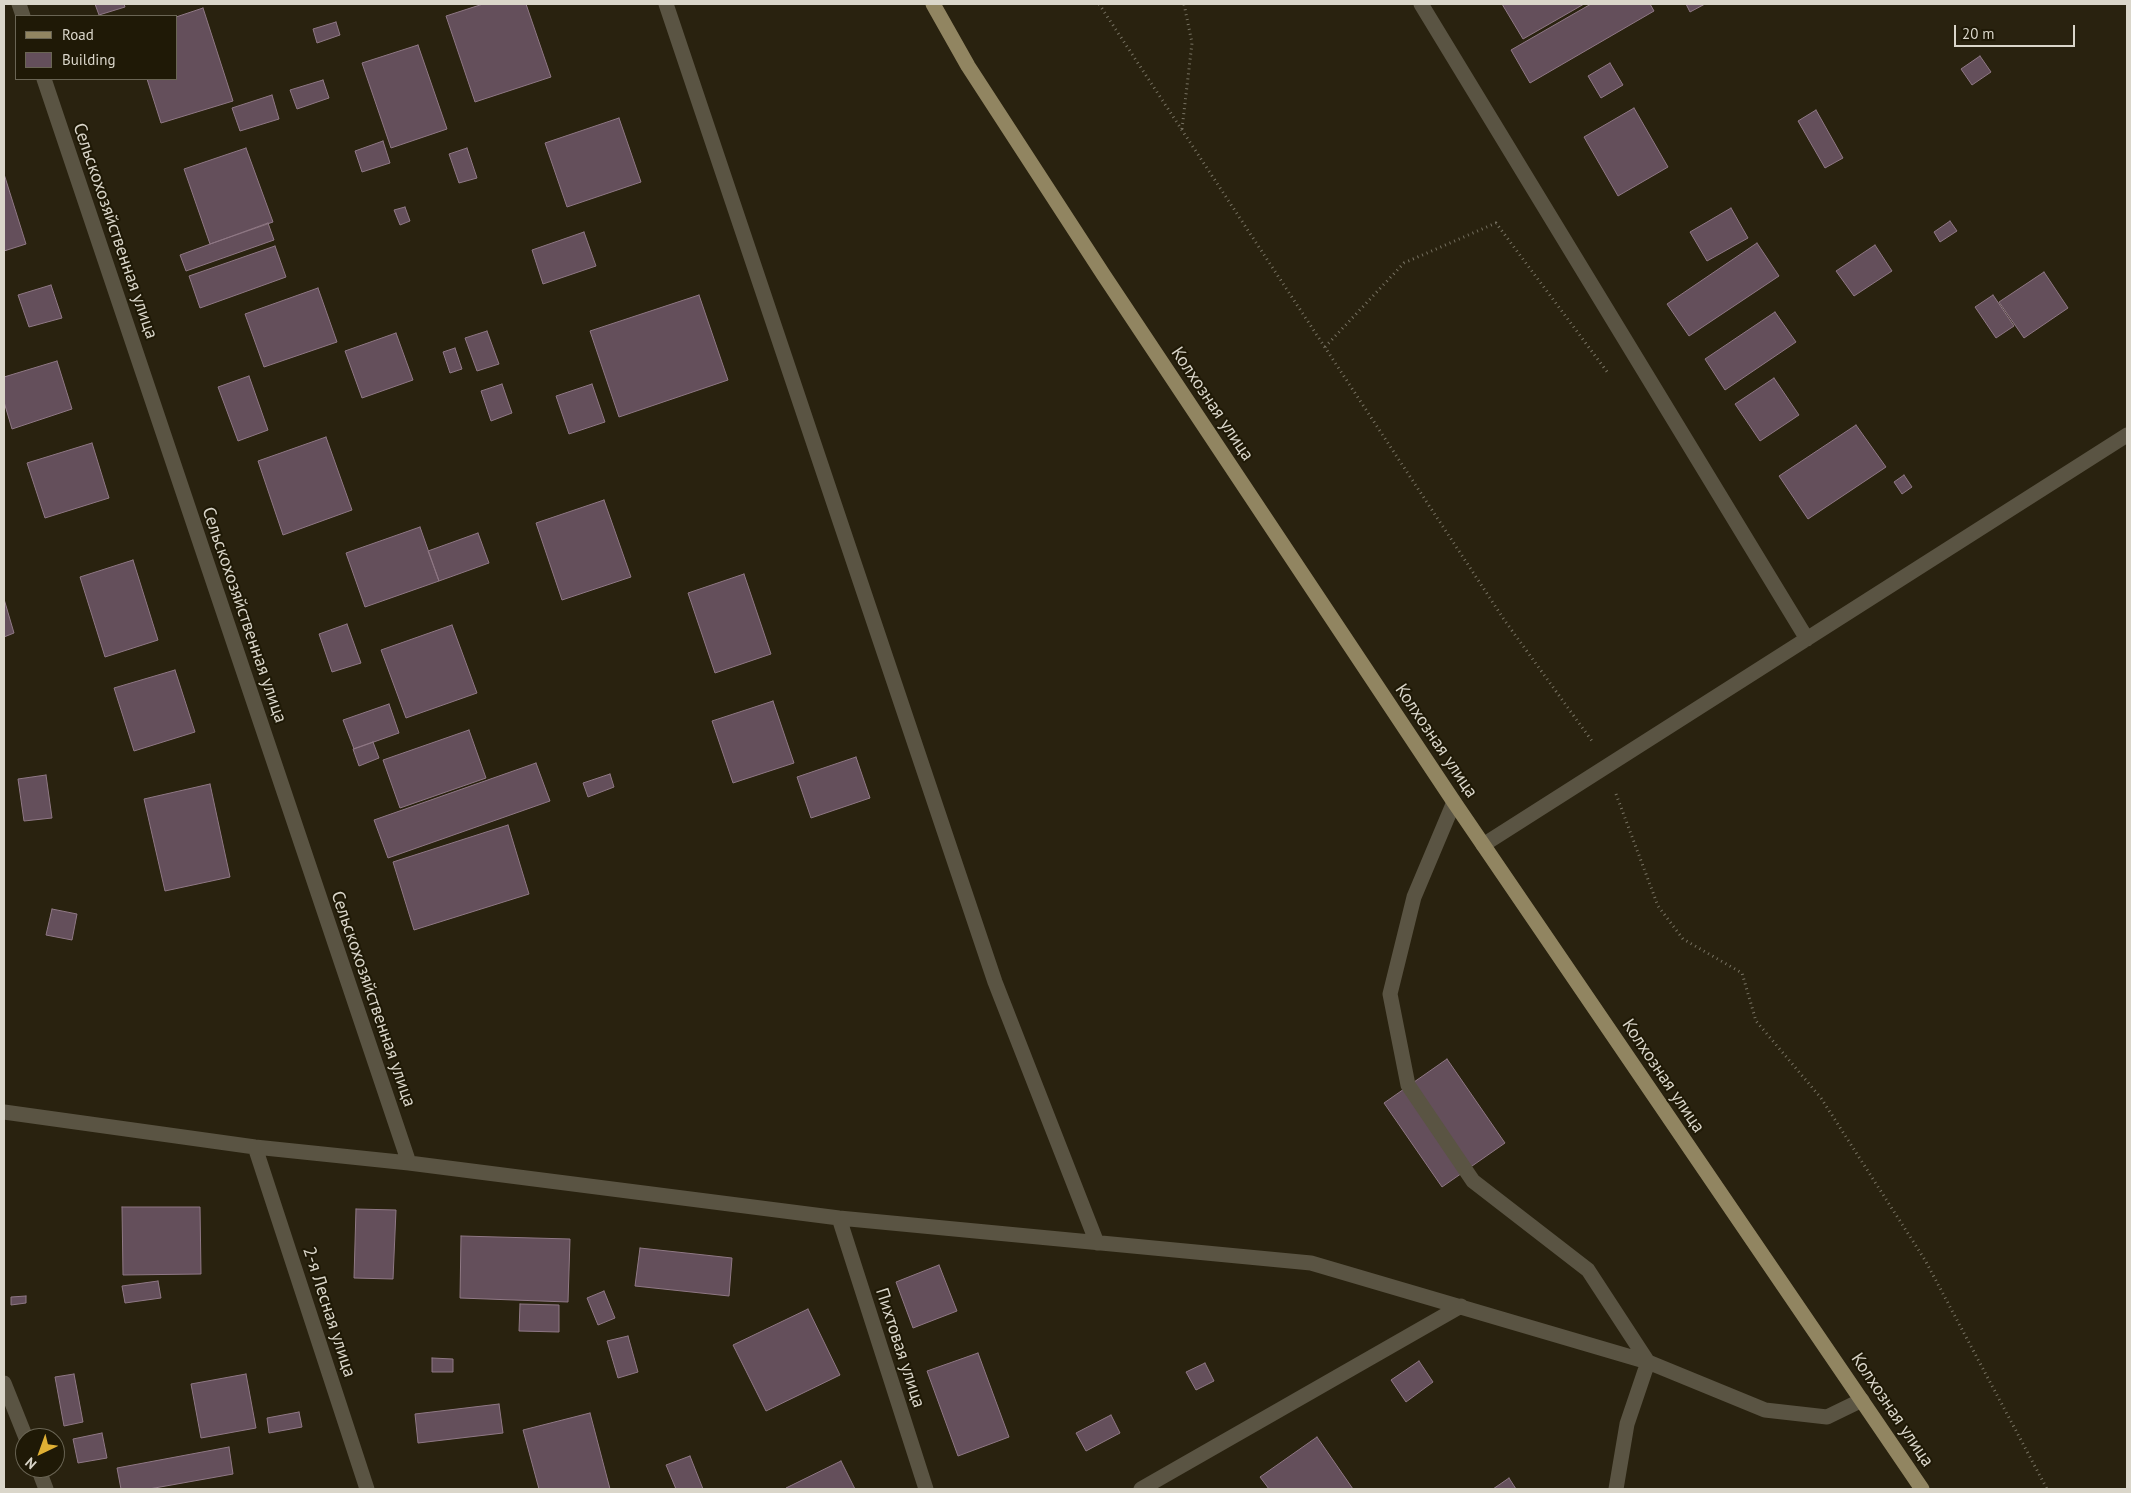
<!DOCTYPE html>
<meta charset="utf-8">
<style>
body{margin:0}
#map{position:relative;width:2131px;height:1493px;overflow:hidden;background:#29220f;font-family:"PT Sans",sans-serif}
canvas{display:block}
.frame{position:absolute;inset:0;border:5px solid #dad6ca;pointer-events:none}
.legend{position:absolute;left:15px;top:15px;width:162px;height:65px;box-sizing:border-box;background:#1f1906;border:1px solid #6a6554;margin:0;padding:6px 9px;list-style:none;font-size:15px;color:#dad6ca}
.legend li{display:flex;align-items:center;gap:10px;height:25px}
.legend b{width:25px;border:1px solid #6a6554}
.north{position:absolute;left:15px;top:1428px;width:50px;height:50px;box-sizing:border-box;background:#1f1906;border:1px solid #6a6554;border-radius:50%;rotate:222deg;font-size:14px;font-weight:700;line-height:20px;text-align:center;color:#dad6ca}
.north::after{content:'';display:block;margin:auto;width:18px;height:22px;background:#e0b034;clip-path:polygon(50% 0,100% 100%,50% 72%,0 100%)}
.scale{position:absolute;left:1954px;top:25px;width:121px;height:22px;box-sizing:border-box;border:2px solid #dad6ca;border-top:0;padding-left:6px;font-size:15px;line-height:18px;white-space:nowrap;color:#dad6ca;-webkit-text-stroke:4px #1f1906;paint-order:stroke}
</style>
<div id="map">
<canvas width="2131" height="1493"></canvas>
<div class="frame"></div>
<ul class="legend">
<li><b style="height:6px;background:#918561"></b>Road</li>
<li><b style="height:14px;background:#644f5b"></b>Building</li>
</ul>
<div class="north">N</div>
<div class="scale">20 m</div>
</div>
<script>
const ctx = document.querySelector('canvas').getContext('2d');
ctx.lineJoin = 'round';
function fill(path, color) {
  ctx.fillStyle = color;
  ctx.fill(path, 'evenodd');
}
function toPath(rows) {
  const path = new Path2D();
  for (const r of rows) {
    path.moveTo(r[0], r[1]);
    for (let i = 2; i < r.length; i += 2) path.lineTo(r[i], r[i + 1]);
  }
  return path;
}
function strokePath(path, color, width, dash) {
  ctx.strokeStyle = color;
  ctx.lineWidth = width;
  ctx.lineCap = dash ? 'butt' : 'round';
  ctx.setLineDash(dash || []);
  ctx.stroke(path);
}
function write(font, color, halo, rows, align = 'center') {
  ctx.font = font + ' "PT Sans",sans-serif';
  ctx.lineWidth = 4;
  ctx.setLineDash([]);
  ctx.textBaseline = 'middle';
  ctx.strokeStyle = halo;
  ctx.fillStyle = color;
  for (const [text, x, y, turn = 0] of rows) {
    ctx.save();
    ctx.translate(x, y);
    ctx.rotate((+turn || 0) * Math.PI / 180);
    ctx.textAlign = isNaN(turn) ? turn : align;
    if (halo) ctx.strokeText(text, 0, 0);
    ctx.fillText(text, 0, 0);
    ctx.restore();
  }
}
const building = toPath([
 [95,4,124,4,125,7,99,15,95,4],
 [483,4,526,4,551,77,475,102,446,16,483,4],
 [1502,4,1584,4,1523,39,1502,4],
 [1591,4,1650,4,1654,11,1530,83,1511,50,1591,4],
 [1686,4,1705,4,1690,12,1686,4],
 [203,8,233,101,161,123,147,79,176,79,176,17,203,8],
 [336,22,340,35,317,43,313,29,336,22],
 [418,45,447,129,391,148,362,63,418,45],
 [1980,56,1991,72,1972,85,1961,69,1980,56],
 [1610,63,1623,85,1601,98,1588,76,1610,63],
 [323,80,329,98,297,109,290,90,323,80],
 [272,95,279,119,240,131,232,108,272,95],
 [1634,108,1668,167,1618,196,1584,137,1634,108],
 [1816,110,1843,158,1825,168,1798,121,1816,110],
 [619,118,641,182,567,207,545,143,619,118],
 [383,141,390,163,362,172,355,151,383,141],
 [246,148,273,222,210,244,184,169,246,148],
 [467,148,477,178,459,183,449,154,467,148],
 [4,174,26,244,4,251,4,174],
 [405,207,410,221,400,225,394,210,405,207],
 [1731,208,1748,238,1707,261,1690,232,1731,208],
 [1950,221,1957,231,1940,242,1934,232,1950,221],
 [268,223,274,240,186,271,180,255,268,223],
 [584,232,596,266,543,284,532,250,584,232],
 [1757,243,1779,276,1689,336,1667,304,1757,243],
 [1875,245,1892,271,1854,296,1836,271,1875,245],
 [275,246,286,277,200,308,189,276,275,246],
 [2044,272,2068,308,2024,338,1999,302,2044,272],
 [51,285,62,318,29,327,18,295,51,285],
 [318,288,337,342,264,367,245,314,318,288],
 [699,295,728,380,619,417,590,331,699,295],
 [1993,295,2014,326,1996,338,1975,307,1993,295],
 [1775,312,1796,342,1725,390,1705,359,1775,312],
 [487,331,499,364,477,371,465,338,487,331],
 [396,333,413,380,362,398,345,351,396,333],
 [455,348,462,369,450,373,443,352,455,348],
 [57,361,72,409,12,429,4,402,4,377,57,361],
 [249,376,268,430,238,441,218,387,249,376],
 [1774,378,1799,415,1760,441,1735,404,1774,378],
 [502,384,512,413,491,421,481,391,502,384],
 [592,384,605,422,569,434,556,396,592,384],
 [1856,425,1886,467,1808,519,1779,476,1856,425],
 [326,437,352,510,283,535,258,461,326,437],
 [92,443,109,498,45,518,27,463,92,443],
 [1904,475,1912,487,1902,494,1894,482,1904,475],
 [604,500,631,577,562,600,536,523,604,500],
 [420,527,439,581,365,607,346,553,420,527],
 [478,533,489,563,439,581,428,551,478,533],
 [133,560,158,640,105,657,80,577,133,560],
 [744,574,771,654,715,673,688,593,744,574],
 [4,599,14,633,4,637,4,599],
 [347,624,361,663,332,672,319,634,347,624],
 [452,625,477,693,406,718,381,650,452,625],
 [175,670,195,732,134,751,114,688,175,670],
 [773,701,794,763,733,783,712,721,773,701],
 [389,704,399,733,354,749,343,720,389,704],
 [469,730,486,778,400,808,383,760,469,730],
 [373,742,379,758,359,766,353,749,373,742],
 [856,757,870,798,811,818,797,777,856,757],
 [536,763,550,801,388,858,374,820,536,763],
 [610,774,614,787,588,797,583,783,610,774],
 [46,775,52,818,24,821,18,779,46,775],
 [210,784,230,877,165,891,144,799,210,784],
 [508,825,529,894,414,930,393,862,508,825],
 [52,909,77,914,72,940,46,935,52,909],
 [1447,1059,1505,1143,1442,1187,1384,1103,1447,1059],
 [122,1207,200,1207,201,1274,123,1275,122,1207],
 [356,1209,396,1210,393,1279,354,1278,356,1209],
 [461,1236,570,1239,568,1302,460,1298,461,1236],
 [640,1248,732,1258,729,1296,635,1286,640,1248],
 [939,1265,957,1311,913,1328,896,1282,939,1265],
 [158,1281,161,1298,125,1303,122,1286,158,1281],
 [604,1291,615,1318,598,1325,587,1298,604,1291],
 [26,1296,26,1303,11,1305,11,1297,26,1296],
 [520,1304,559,1305,559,1332,519,1331,520,1304],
 [808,1309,840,1375,766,1411,733,1345,808,1309],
 [628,1336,638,1372,618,1378,607,1341,628,1336],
 [978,1353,1009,1437,958,1456,927,1371,978,1353],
 [432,1358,453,1359,453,1372,432,1372,432,1358],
 [1419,1361,1433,1382,1406,1402,1391,1380,1419,1361],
 [1205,1363,1214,1381,1196,1390,1186,1372,1205,1363],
 [74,1374,83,1422,64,1426,55,1377,74,1374],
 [246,1374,256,1428,201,1438,191,1384,246,1374],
 [499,1404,503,1433,418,1443,415,1414,499,1404],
 [299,1412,302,1427,269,1433,267,1418,299,1412],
 [590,1413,610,1489,539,1489,523,1430,590,1413],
 [1111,1415,1120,1433,1086,1451,1076,1433,1111,1415],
 [102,1433,107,1458,78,1463,73,1439,102,1433],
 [1317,1437,1353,1489,1269,1489,1260,1477,1317,1437],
 [229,1447,233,1474,149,1489,121,1489,117,1468,229,1447],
 [690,1456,703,1489,676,1489,666,1465,690,1456],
 [841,1461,855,1489,786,1489,786,1488,841,1461],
 [1509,1478,1516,1489,1493,1489,1509,1478]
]);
fill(building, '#644f5b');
strokePath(building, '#8f7885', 1);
strokePath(toPath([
 [1099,4,1505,621,1592,741],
 [1182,129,1192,43,1184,4],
 [1325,347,1404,263,1496,223,1608,373],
 [1616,794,1658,906,1683,939,1742,973,1756,1021,1821,1098,1925,1260,2047,1489]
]), '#787363', 3, [1, 4]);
strokePath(toPath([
 [19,4,23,16],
 [666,4,995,982,1097,1243],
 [1421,4,1807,639],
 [44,79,409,1163],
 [1454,802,1414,897,1390,994,1408,1085,1473,1181,1588,1270,1648,1362,1627,1424,1616,1489],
 [1483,845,2127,435],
 [4,1112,255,1147,409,1163,839,1218,1311,1263,1648,1362,1765,1410,1827,1417,1862,1400],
 [255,1147,367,1489],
 [839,1218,926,1489],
 [4,1383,26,1438],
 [38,1468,46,1489],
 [1141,1489,1461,1306]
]), '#5a5443', 15);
strokePath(toPath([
 [933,4,968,66,1103,274,1454,802,1922,1489]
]), '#918561', 15);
write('18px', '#dad6ca', '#1f1906', [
 ["Сельскохозяйственная улица",115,231,71],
 ["Колхозная улица",1212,404,56],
 ["Сельскохозяйственная улица",244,615,71],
 ["Колхозная улица",1436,741,56],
 ["Сельскохозяйственная улица",373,999,71],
 ["Колхозная улица",1663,1076,56],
 ["2-я Лесная улица",329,1312,72],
 ["Пихтовая улица",900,1348,72],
 ["Колхозная улица",1892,1410,56]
]);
</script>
